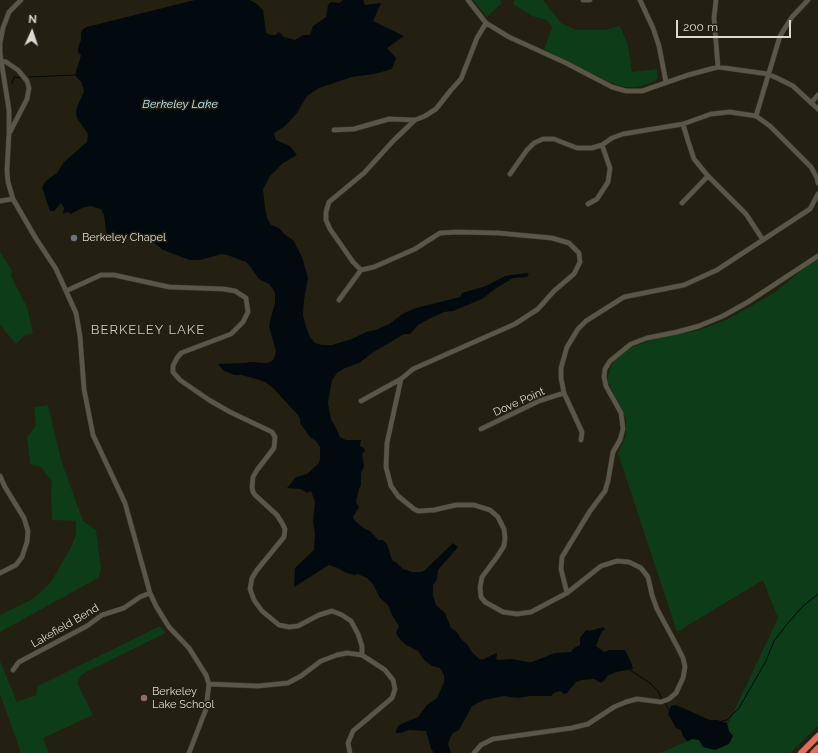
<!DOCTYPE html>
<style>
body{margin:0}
#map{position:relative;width:818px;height:753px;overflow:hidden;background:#232011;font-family:Raleway,sans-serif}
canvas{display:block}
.north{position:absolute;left:12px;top:12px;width:40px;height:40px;-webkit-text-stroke:3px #232011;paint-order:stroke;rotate:3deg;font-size:11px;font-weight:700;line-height:16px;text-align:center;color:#dcdad0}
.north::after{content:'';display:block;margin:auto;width:14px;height:18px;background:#dcdad0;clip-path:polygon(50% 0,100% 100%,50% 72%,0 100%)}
.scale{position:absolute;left:676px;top:20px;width:115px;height:18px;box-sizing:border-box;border:2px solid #dcdad0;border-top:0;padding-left:5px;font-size:12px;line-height:14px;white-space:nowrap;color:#dcdad0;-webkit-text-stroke:3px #232011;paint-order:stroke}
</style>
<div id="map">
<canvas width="818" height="753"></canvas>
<div class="north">N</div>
<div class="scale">200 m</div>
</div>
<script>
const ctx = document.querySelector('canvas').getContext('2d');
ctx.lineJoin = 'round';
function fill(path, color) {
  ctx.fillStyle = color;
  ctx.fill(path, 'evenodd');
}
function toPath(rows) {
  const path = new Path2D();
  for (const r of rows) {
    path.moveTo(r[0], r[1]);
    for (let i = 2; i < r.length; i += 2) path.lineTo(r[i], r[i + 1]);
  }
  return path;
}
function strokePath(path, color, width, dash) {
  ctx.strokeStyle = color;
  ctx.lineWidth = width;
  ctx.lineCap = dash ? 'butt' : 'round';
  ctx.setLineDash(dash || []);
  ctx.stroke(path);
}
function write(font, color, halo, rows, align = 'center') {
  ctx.font = font + ' Raleway,sans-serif';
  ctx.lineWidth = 3;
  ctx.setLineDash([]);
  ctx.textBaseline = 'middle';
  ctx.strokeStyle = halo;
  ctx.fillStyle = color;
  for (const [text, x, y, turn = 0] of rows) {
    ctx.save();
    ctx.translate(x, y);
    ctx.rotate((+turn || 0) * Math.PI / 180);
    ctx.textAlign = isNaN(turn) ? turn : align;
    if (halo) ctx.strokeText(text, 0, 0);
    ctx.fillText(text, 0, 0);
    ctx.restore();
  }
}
fill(toPath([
 [473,0,500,0,502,3,487,17],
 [515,0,543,0,561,23,576,30,605,30,620,26,628,45,632,72,657,69,658,78,656,80,647,84,637,87,626,87,614,84,544,50,552,27,547,20,532,16,513,4],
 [0,252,12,271,11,276,27,307,33,333,25,335,16,344,0,325],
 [818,260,818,726,790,753,660,753,728,724,778,618,763,580,677,632,618,453,626,435,626,419,607,380,610,368,617,357,634,346,663,337,700,330,728,319,774,293,807,266],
 [48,405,61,460,83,521,96,530,101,570,98,578,0,632,0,615,33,599,51,582,70,549,76,535,76,521,52,520,51,493,52,482,41,467,30,464,27,437,36,426,34,407],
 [160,626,166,633,82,674,77,683,93,715,43,738,49,753,21,753,0,694,0,661,17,702,36,695,38,686]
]), '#0c3c18');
fill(toPath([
 [195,0,250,0,257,4,263,10,266,33,271,35,276,35,277,33,279,32,284,37,295,40,303,35,310,35,313,26,326,17,328,5,331,2,339,3,343,0,363,0,365,5,381,3,373,21,404,36,387,48,396,58,392,69,374,74,352,77,319,88,307,96,297,113,284,127,274,133,276,140,290,146,297,155,283,163,270,176,263,189,265,208,267,218,271,225,279,228,284,234,293,240,302,257,308,278,304,300,303,315,306,327,310,337,315,343,322,345,332,345,352,339,366,332,376,330,389,324,404,313,416,308,460,297,462,293,486,286,505,276,527,273,529,274,527,277,513,278,495,289,482,299,453,311,444,312,429,319,418,325,410,334,404,334,372,353,359,363,345,368,337,373,332,380,329,396,328,403,331,420,334,424,340,437,346,440,361,440,360,446,364,448,365,451,362,454,364,466,361,473,361,486,359,489,356,502,359,507,353,517,355,521,365,529,370,531,378,540,383,540,387,544,392,560,397,563,403,569,412,572,420,572,424,571,453,543,458,547,438,570,437,579,433,585,433,596,436,605,445,613,451,628,456,631,462,640,468,645,470,650,479,659,484,659,496,653,497,654,496,659,499,660,512,659,528,662,532,662,555,653,571,652,574,648,580,645,580,638,586,630,590,631,603,627,605,629,601,633,596,646,604,652,610,650,625,650,631,662,633,669,616,672,607,676,605,680,601,683,594,679,582,680,576,682,567,693,564,694,560,691,554,693,551,696,530,696,518,698,504,696,484,700,472,706,459,730,453,733,450,738,448,744,451,753,434,753,431,749,426,731,409,730,400,733,396,733,396,730,398,726,401,724,418,717,427,705,437,698,444,682,444,675,440,668,432,666,423,659,418,651,406,645,398,637,396,633,399,626,392,615,388,605,380,598,373,584,367,578,358,574,354,575,344,572,338,568,329,565,294,587,295,568,314,550,315,534,313,520,315,502,311,491,307,493,301,489,287,488,296,477,307,474,319,463,320,459,320,447,316,441,310,437,307,433,300,423,300,419,298,415,273,388,265,382,253,378,241,375,235,375,224,371,218,364,246,363,250,362,266,363,270,362,274,359,276,351,269,326,270,321,275,303,275,293,273,289,269,284,259,279,250,266,246,262,230,256,222,254,200,260,190,260,163,250,151,240,140,238,136,235,122,238,113,238,109,236,106,231,104,215,101,209,91,206,82,208,71,214,68,212,63,214,64,208,61,203,54,211,50,211,42,187,46,181,57,173,64,162,87,142,88,134,77,118,76,113,77,107,83,94,84,90,81,82,75,75,80,59,81,55,78,52,78,47,81,40,81,33,83,29,87,27],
 [676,705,710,720,717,720,727,723,729,731,733,736,729,744,715,750,703,747,699,740,692,739,687,741,683,736,681,730,676,728,668,714,671,706]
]), '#020a0f');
strokePath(toPath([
 [29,77,75,75],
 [12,84,14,77,21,78],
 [630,670,650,683,658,691,662,700],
 [664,702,669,710],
 [722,721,727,720,739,708,766,661,774,641,788,623,802,607,818,594]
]), '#020a0f', 1);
const minor = toPath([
 [21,0,9,12,3,28,0,43,0,53,9,110,9,133,7,170,8,182,13,199,35,237,56,269,76,313,80,336,84,389,93,435,125,503,150,593,156,606,169,627,189,648,206,675,209,684,206,709,189,753],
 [468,0,486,23,509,37,566,63,612,87,626,91,642,91,688,75,718,67,768,74,777,78,793,86,818,109],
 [583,0,590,0],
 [640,0,653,28,659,46,666,82],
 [716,0,714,18,718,67],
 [1,61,6,62,18,70,27,81,29,88,27,99,10,132],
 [811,103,818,95],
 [756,116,780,36,792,17,808,0],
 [683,124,688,141,694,159,708,176,746,214,763,240],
 [334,130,354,129,389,119,415,120],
 [510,174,527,150,534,143,543,139,554,139,577,148,592,148,602,145,612,138,623,134,683,124,711,114,730,112,756,116,770,126,811,167,817,178,818,183],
 [0,201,13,199],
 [682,203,708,176],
 [588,204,597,199,608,182,610,168,602,145],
 [66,291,101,275,114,275,169,287,224,289,235,291,246,298,248,312,243,322,231,334,181,353,177,358,173,366,173,372,180,380,209,400,230,412,272,432,275,437,274,448,257,470,253,477,252,487,253,492,255,495,277,515,282,523,285,529,284,537,257,570,252,578,250,589,254,600,262,611,279,625,289,627,298,626,319,615,332,611,342,615,351,621,358,634,362,646,362,655],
 [339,300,361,270],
 [361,401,401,379],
 [481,429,539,401,564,393],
 [581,440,582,432,564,393,561,378,561,368,567,347,578,329,586,321,624,297,684,285,717,270,810,209,818,194],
 [0,476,5,487,24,518,28,531,27,542,22,557,16,565,0,573],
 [567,593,561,569,562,557,590,511,605,491,608,481,613,452,620,440,623,429,621,413,606,386,604,377,605,369,610,361,631,344,647,338,677,332,699,326,723,316,748,302,818,256],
 [13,670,19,662,87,626,102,615,124,608,140,597,150,593],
 [209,684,258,686,288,683,301,676,321,661,337,655,347,653,362,655,385,670,393,680,395,689,392,698,353,731,348,743,350,753],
 [474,753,481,745,493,739,572,728,588,724,614,707,626,702,637,699,661,702,669,699,676,693,683,678,685,667,683,658,677,646,657,609,652,595,648,577,641,568,629,562,617,561,601,566,567,593,531,612,517,614,503,612,485,602,481,597,480,587,482,577,497,557,504,546,505,538,504,529,498,517,490,510,474,505,456,505,434,510,418,511,414,509,398,496,391,486,386,467,387,443,401,379,413,369,515,324,538,309,554,291,574,274,580,262,579,253,569,243,552,238,498,233,458,232,440,233,415,249,374,267,361,270,353,262,330,229,326,220,326,212,329,202,364,173,394,140,415,120,425,116,436,109,451,90,461,79,477,38,486,23]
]);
const highway = toPath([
 [801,753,818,736],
 [813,753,818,748]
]);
strokePath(minor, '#3a382f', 5.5);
strokePath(highway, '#3a382f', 7);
strokePath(minor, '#5a5746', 4.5);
strokePath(highway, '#e46a5c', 6);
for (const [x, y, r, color] of [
 [74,238,4,"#6b7280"],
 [144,698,4,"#8d6e63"]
]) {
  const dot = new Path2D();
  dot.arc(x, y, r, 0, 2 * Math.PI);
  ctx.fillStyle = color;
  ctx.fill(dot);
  strokePath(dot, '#232011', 1.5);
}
write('11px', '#dcdad0', '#232011', [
 ["Berkeley Chapel",82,238],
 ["Berkeley",152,692],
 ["Lake School",152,705]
], 'left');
write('11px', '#dcdad0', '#232011', [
 ["Dove Point",519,402,-24],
 ["Lakefield Bend",65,626,-30]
]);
write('italic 12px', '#b8e3f7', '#232011', [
 ["Berkeley Lake",180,104]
]);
ctx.letterSpacing = '1px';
write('13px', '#cecbb8', '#232011', [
 ["BERKELEY LAKE",148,330]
]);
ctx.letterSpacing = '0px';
</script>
